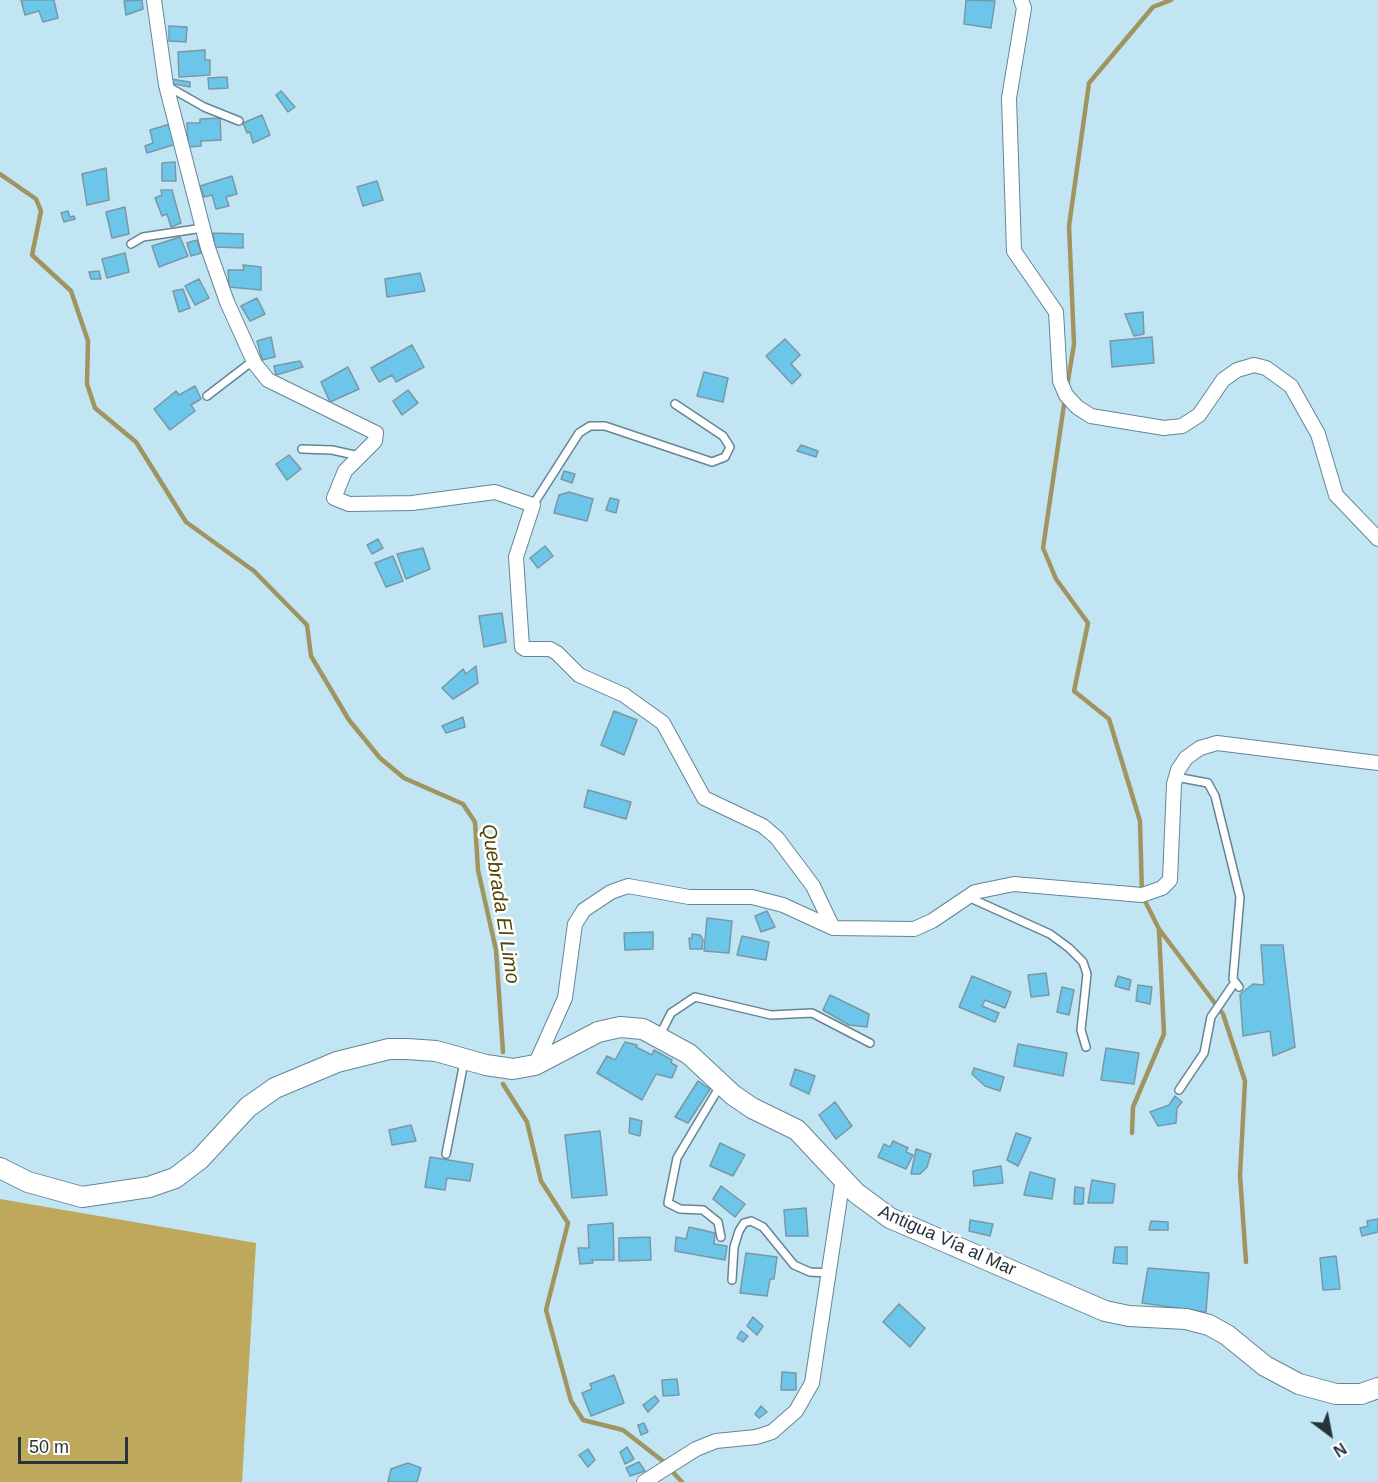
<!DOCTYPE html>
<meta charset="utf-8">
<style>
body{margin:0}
#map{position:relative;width:1378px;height:1482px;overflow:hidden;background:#c2e5f4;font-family:Helvetica,sans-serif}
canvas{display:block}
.north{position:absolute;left:1300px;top:1404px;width:60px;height:60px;-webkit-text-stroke:4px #fff;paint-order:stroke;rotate:148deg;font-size:16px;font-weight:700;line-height:24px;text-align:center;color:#27353b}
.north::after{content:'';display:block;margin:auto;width:21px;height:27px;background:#27353b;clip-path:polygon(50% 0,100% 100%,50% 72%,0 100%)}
.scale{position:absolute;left:18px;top:1437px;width:110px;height:27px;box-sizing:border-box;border:3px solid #27353b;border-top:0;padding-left:8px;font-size:18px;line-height:21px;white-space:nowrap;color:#27353b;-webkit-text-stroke:4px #fff;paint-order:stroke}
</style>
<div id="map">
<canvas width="1378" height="1482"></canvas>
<div class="north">N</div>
<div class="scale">50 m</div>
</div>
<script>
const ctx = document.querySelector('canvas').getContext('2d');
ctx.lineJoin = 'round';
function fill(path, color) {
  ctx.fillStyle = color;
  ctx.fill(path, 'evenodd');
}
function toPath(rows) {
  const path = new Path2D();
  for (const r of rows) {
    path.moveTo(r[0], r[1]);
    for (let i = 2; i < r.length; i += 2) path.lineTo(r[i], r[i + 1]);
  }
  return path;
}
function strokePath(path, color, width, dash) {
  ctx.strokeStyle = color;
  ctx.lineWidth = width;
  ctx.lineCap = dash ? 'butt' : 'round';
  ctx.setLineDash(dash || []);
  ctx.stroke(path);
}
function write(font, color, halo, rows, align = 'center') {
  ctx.font = font + ' Helvetica,sans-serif';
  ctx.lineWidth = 5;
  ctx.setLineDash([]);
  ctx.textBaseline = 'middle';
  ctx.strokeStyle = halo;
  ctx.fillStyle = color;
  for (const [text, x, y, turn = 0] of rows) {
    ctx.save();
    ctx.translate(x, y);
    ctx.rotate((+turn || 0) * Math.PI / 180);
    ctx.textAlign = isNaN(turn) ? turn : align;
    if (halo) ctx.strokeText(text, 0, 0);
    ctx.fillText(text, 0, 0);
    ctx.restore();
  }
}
fill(toPath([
 [0,1199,256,1243,242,1482,0,1482]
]), '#bda85b');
strokePath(toPath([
 [0,174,36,199,41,211,32,255,71,291,88,341,87,384,95,408,136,442,186,522,254,571,307,625,311,656,349,720,380,758,404,778,463,804,475,822,478,870,496,950,503,1052],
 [1067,387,1074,344,1069,226,1089,83,1153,7,1171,0],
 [1065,398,1043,548,1056,579,1088,623,1074,691,1109,719,1140,821,1142,895,1159,929,1223,1014,1245,1081,1240,1175,1246,1262],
 [503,1084,527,1122,541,1181,568,1223,546,1310,571,1401,583,1420,623,1430,664,1462],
 [1132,1133,1133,1107,1164,1034,1159,930],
 [671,1470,682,1482]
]), '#a09561', 4.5);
const building = toPath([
 [21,0,54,0,58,18,43,22,39,11,25,15,21,0],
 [142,0,143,9,126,15,124,1,142,0],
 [966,0,995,1,991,28,964,24,966,0],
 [169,26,187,27,186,42,169,41,169,26],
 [205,50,205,60,210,60,210,75,179,77,178,52,205,50],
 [227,77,228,88,209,89,208,78,227,77],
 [171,79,190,82,190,87,170,83,171,79],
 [281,91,295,107,288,112,276,95,281,91],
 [262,115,270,135,253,143,250,132,247,133,243,123,262,115],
 [220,118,221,140,201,141,201,146,188,147,187,123,200,123,200,119,220,118],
 [170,124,176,144,147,153,145,146,153,143,150,130,170,124],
 [175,162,176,181,162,181,162,163,175,162],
 [106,168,109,200,87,205,82,174,106,168],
 [232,176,237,194,226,197,229,206,216,209,212,195,204,197,200,186,232,176],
 [377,181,383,200,363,206,357,187,377,181],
 [161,190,172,190,181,223,171,227,167,214,162,216,155,198,162,195,161,190],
 [125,207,129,234,112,238,106,212,125,207],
 [68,211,70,217,74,216,75,219,64,222,61,213,68,211],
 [213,233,243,234,243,248,215,247,213,233],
 [180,237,188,256,159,267,152,246,180,237],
 [197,240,201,253,191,256,187,243,197,240],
 [125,253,129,272,107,278,102,259,125,253],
 [243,265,261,267,261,290,229,287,228,270,244,270,243,265],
 [99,271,101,279,91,279,89,272,99,271],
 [420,273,425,291,387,297,385,279,420,273],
 [199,279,209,298,195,305,185,286,199,279],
 [183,289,190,308,179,312,173,291,183,289],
 [257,298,265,314,250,321,241,306,257,298],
 [1143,312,1144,334,1134,336,1125,314,1143,312],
 [271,337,275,357,262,360,257,341,271,337],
 [1152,337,1154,363,1112,367,1110,341,1152,337],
 [785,339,800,355,791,364,801,375,792,384,766,356,785,339],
 [412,345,424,367,396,382,392,375,379,382,371,368,412,345],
 [300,361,303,367,276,375,274,366,300,361],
 [348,367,359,389,330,402,321,382,348,367],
 [704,372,728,378,723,402,697,396,704,372],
 [195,386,201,399,191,405,195,411,170,430,154,409,176,391,179,395,195,386],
 [408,390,418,403,402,415,393,401,408,390],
 [801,445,818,451,816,457,797,451,801,445],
 [289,455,301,469,287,480,276,464,289,455],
 [564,471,575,474,572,483,561,479,564,471],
 [569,492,593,499,587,521,554,513,559,495,569,492],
 [610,498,619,500,616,513,606,510,610,498],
 [378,539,383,548,372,554,367,545,378,539],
 [545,546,553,556,538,568,530,558,545,546],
 [423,548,430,569,406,579,397,554,423,548],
 [393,556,403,581,386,587,375,563,393,556],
 [502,613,506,642,484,647,479,616,502,613],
 [476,666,478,683,453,699,442,688,463,669,466,674,476,666],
 [614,711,637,720,624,755,601,745,614,711],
 [463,717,465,727,446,733,442,726,463,717],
 [588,790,631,802,626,819,584,807,588,790],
 [767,911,775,927,761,932,755,916,767,911],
 [707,918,732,921,729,953,704,951,707,918],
 [653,932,653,949,625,950,624,933,653,932],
 [692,934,700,935,703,940,702,949,690,949,689,938,692,939,692,934],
 [742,936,769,942,766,960,737,955,742,936],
 [1261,945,1283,945,1295,1047,1273,1056,1270,1031,1243,1036,1240,994,1253,984,1264,985,1261,945],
 [1046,973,1049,995,1031,997,1028,975,1046,973],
 [972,976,1011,992,1005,1008,985,1000,982,1006,999,1013,995,1022,959,1007,972,976],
 [1118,976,1131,980,1129,990,1115,986,1118,976],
 [1138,985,1152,987,1150,1004,1136,1001,1138,985],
 [1062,987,1074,990,1069,1015,1057,1012,1062,987],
 [830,995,869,1014,867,1027,849,1025,823,1010,830,995],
 [625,1042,637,1045,636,1047,652,1055,654,1050,672,1060,671,1063,677,1066,672,1078,656,1074,642,1100,597,1073,607,1056,615,1060,625,1042],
 [1018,1044,1067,1053,1063,1076,1014,1066,1018,1044],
 [1106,1048,1139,1053,1134,1084,1101,1080,1106,1048],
 [974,1068,1004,1077,1000,1091,985,1086,972,1074,974,1068],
 [795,1069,815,1076,809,1094,790,1085,795,1069],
 [698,1081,710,1089,688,1123,675,1117,698,1081],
 [1175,1096,1182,1102,1177,1108,1176,1123,1158,1126,1150,1112,1169,1105,1175,1096],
 [835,1102,852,1126,836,1139,819,1115,835,1102],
 [630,1118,642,1121,640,1136,629,1133,630,1118],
 [411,1125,416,1141,392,1145,389,1130,411,1125],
 [600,1131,607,1195,572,1198,565,1135,600,1131],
 [1016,1133,1031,1138,1018,1166,1007,1160,1016,1133],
 [893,1141,908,1148,906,1152,913,1155,906,1169,878,1157,884,1144,890,1147,893,1141],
 [720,1143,745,1155,733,1176,710,1166,720,1143],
 [916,1149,931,1154,927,1167,920,1174,911,1174,916,1149],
 [430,1157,473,1164,470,1181,447,1178,445,1190,425,1187,430,1157],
 [1001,1166,1003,1183,974,1186,973,1171,1001,1166],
 [1030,1172,1055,1179,1052,1199,1024,1195,1030,1172],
 [1092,1180,1115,1184,1113,1203,1088,1203,1092,1180],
 [721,1186,745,1204,735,1217,713,1199,721,1186],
 [1075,1187,1084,1188,1083,1204,1074,1204,1075,1187],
 [806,1208,808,1236,786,1236,784,1210,806,1208],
 [1378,1219,1378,1232,1362,1236,1360,1228,1368,1226,1367,1221,1378,1219],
 [970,1220,993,1224,990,1236,969,1231,970,1220],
 [1151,1221,1168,1222,1168,1230,1149,1230,1151,1221],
 [613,1223,614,1260,592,1260,593,1263,580,1264,578,1248,589,1248,588,1225,613,1223],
 [689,1227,715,1233,714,1244,727,1246,725,1260,675,1251,676,1237,686,1239,689,1227],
 [650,1237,651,1260,619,1261,619,1238,650,1237],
 [1115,1247,1127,1247,1127,1264,1113,1263,1115,1247],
 [746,1253,777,1257,774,1279,770,1279,767,1296,740,1293,746,1253],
 [1336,1256,1340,1289,1323,1290,1320,1258,1336,1256],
 [1148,1268,1209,1273,1206,1312,1142,1303,1148,1268],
 [899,1304,925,1328,910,1347,883,1322,899,1304],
 [753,1317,763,1326,757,1335,747,1326,753,1317],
 [741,1331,748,1336,743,1342,737,1338,741,1331],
 [782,1372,796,1373,796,1390,781,1390,782,1372],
 [614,1375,624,1403,591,1416,582,1393,592,1389,590,1384,614,1375],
 [677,1379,679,1395,663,1396,662,1380,677,1379],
 [655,1396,659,1401,648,1412,643,1405,655,1396],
 [761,1406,767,1412,759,1418,755,1414,761,1406],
 [644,1423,648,1432,641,1435,638,1425,644,1423],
 [627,1447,634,1459,625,1464,620,1452,627,1447],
 [588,1449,595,1460,588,1467,579,1455,588,1449],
 [639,1462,645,1471,630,1476,626,1468,639,1462],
 [408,1463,421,1468,417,1482,388,1482,391,1469,408,1463]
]);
fill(building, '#6cc6ea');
strokePath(building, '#7898a6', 1.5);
const lane = toPath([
 [169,87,204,107,239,121],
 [131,244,143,237,203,228],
 [207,396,254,360],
 [302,449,332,450,359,456],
 [533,505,579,433,590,426,605,426,712,462,725,457,730,447,723,436,675,404],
 [1176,777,1208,783,1215,796,1240,897,1233,979,1239,987],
 [968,897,1050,934,1069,948,1083,962,1087,974,1081,1030,1086,1047],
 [660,1035,671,1013,695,997,771,1015,812,1013,870,1043],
 [720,1086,677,1158,668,1203,680,1209,703,1210,718,1222,721,1237],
 [1179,1090,1204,1053,1211,1017,1235,982],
 [446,1154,464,1062],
 [732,1280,734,1247,739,1231,744,1223,751,1221,763,1227,794,1265,810,1272,829,1273]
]);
const street = toPath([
 [154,0,166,85,208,248,227,302,255,364,268,380,376,433,375,441,345,471,334,498,349,504,412,503,495,492,533,505,516,557,522,647,525,649,550,649,557,653,579,675,624,695,663,723,704,798,763,826,777,838,813,886,833,928],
 [1021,0,1024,8,1009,98,1014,251,1056,312,1060,381,1066,395,1077,407,1091,416,1164,428,1182,426,1199,415,1223,380,1237,370,1254,365,1266,368,1291,386,1318,434,1336,495,1378,539],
 [535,1065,565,998,575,924,584,910,611,892,628,886,689,897,752,897,783,905,833,928,914,929,932,921,975,892,1014,884,1142,895,1162,888,1170,880,1174,784,1178,770,1186,758,1200,748,1217,743,1378,763],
 [644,1482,696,1449,716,1441,756,1437,772,1432,796,1411,812,1383,843,1178]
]);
const secondary = toPath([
 [0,1168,28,1182,82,1197,149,1187,175,1178,200,1159,248,1107,275,1088,337,1062,389,1049,407,1049,436,1051,486,1065,513,1069,535,1065,598,1032,620,1027,643,1029,689,1054,733,1095,752,1108,797,1130,856,1193,890,1218,1105,1311,1129,1316,1186,1319,1209,1325,1227,1335,1265,1366,1299,1384,1336,1394,1361,1394,1378,1388]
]);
strokePath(lane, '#658593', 10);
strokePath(street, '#658593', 16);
strokePath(secondary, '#658593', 22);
strokePath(lane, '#fff', 7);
strokePath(street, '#fff', 14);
strokePath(secondary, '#fff', 20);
write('18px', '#27353b', '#fff', [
 ["Antigua Vía al Mar",947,1241,24]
]);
write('italic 20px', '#544505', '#fff', [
 ["Quebrada El Limo",500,904,81]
]);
</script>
